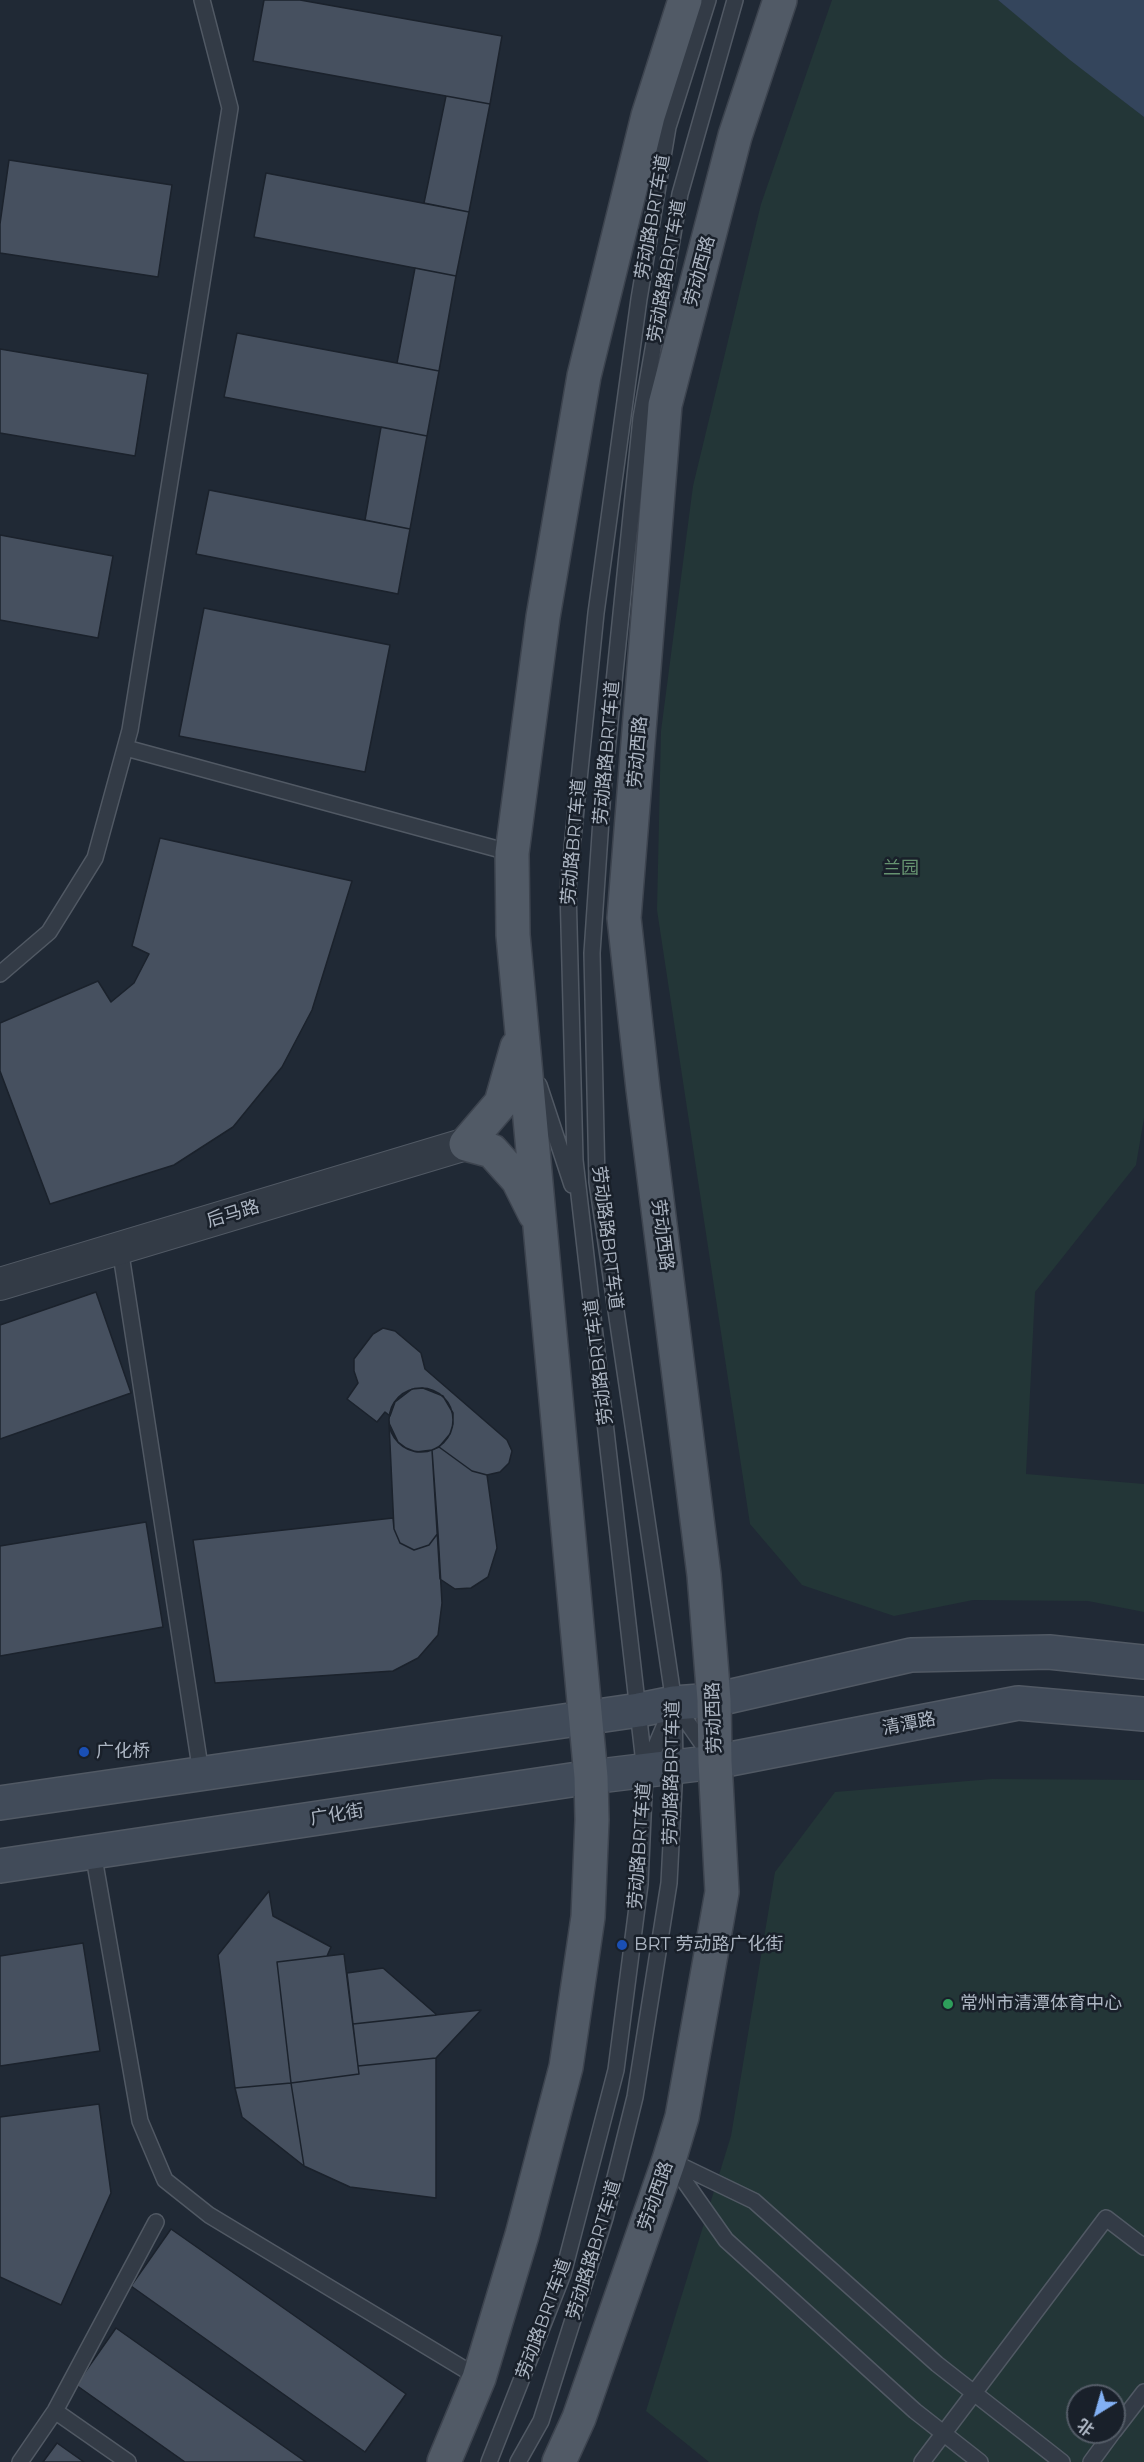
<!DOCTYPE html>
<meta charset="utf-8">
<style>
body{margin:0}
#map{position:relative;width:1144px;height:2462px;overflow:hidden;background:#202935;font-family:Montserrat,"Noto Sans SC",sans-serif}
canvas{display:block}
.north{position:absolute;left:1066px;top:2384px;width:60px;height:60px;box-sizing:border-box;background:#19202a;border:2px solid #545c67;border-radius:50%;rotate:217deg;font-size:16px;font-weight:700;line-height:24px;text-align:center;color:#adb6c3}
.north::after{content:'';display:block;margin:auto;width:21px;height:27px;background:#82b0f3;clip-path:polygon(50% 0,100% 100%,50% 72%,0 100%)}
</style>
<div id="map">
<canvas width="1144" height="2462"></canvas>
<div class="north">北</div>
</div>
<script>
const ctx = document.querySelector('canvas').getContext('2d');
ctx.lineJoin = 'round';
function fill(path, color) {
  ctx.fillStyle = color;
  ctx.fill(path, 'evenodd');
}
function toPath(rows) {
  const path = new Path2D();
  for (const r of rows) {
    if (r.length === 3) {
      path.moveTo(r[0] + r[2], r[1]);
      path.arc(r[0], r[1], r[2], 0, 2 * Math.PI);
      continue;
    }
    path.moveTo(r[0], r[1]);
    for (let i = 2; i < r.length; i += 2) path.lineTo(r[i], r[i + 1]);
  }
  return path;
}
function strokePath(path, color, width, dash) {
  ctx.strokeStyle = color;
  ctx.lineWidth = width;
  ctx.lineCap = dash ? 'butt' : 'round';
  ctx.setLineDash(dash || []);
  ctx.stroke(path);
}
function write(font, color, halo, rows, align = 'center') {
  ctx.font = font + ' Montserrat,"Noto Sans SC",sans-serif';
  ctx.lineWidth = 5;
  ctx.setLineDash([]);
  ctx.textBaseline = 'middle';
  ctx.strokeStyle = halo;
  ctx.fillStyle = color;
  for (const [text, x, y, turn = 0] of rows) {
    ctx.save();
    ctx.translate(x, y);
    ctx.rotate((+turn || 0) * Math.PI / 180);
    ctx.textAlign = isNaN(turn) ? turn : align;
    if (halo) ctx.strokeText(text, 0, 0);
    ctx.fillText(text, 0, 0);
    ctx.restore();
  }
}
fill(toPath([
 [832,0,998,0,1144,117,1144,1118,1136,1165,1035,1292,1026,1474,1144,1484,1144,1612,1088,1601,973,1600,894,1616,802,1585,750,1524,657,910,661,731,693,486,761,204],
 [992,1779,1144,1780,1144,2462,709,2462,646,2411,731,2136,775,1872,835,1792],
 [1078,2396,1114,2396,1114,2432,1078,2432]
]), '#233637');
fill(toPath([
 [998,0,1144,0,1144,117,1070,60]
]), '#34455c');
const building = toPath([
 [264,0,300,0,502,36,490,104,253,61,264,0],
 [446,96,490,104,469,212,424,203,446,96],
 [9,160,172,185,158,277,0,253,0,224,9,160],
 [266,173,469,212,456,276,254,237,266,173],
 [415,268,456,276,439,371,397,363,415,268],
 [237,333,439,371,427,436,224,397,237,333],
 [0,349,148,374,135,456,0,433,0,349],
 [381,427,427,436,410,529,365,520,381,427],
 [209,490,410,529,398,594,196,554,209,490],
 [0,535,113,556,98,638,0,620,0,535],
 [204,608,390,645,365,772,179,736,204,608],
 [160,838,352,881,312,1010,282,1067,233,1127,174,1165,50,1204,0,1071,0,1023,98,981,111,1002,134,983,149,954,132,946,160,838],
 [96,1292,131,1393,0,1439,0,1325,96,1292],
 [383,1328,395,1331,421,1353,425,1369,507,1440,512,1451,509,1463,500,1472,487,1475,472,1471,439,1447,450,1434,453,1424,453,1413,443,1396,423,1388,412,1389,395,1402,390,1416,385,1412,377,1422,347,1399,358,1383,354,1371,354,1359,373,1334,383,1328],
 [421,1420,32],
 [389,1423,398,1442,406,1448,416,1452,432,1450,438,1533,429,1545,414,1550,400,1543,394,1529,389,1423],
 [439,1447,472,1471,487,1475,497,1548,488,1577,471,1588,455,1589,440,1579,432,1450,439,1447],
 [393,1518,394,1529,400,1543,414,1550,429,1545,438,1533,442,1603,438,1635,418,1658,393,1671,215,1683,193,1540,393,1518],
 [146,1522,163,1627,0,1656,0,1546,146,1522],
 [269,1891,273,1916,331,1947,327,1956,277,1962,291,2083,235,2088,218,1955,269,1891],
 [83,1943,100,2051,0,2066,0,1956,83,1943],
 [344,1954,359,2074,291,2083,277,1962,344,1954],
 [383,1968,437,2015,353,2024,347,1973,383,1968],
 [481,2010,436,2058,358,2066,353,2024,481,2010],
 [436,2058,436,2198,350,2187,304,2166,291,2083,359,2074,358,2066,436,2058],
 [291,2083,304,2166,242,2117,235,2088,291,2083],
 [99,2104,111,2193,61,2305,0,2277,0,2117,99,2104],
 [171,2229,406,2394,365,2452,131,2286,171,2229],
 [116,2328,306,2462,185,2462,76,2385,116,2328],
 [57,2443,84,2462,43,2462,57,2443]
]);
fill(building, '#46505f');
strokePath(building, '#1b222c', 1.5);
const lane = toPath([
 [126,748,512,853],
 [0,974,49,932,95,858,130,730,230,108,202,0],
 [539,1085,572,1185],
 [120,1248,201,1773],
 [674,1703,710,1755],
 [646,1769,672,1708],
 [93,1852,140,2121,165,2180,209,2215,479,2378],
 [669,2160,754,2201,937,2364,1062,2462],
 [671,2162,726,2240,915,2411,980,2462],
 [55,2411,128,2462],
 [1114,2431,1144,2392],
 [20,2462,55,2411,156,2222],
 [489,2462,563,2274,616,2070,640,1884,645,1772,575,1160,568,888,596,613,639,299,668,127,708,0],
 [518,2462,541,2421,605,2218,635,2097,669,1883,675,1767,674,1703,597,1182,592,953,603,790,641,418,680,194,735,0],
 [922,2462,1106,2218,1144,2247],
 [1091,2462,1113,2432]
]);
const street = toPath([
 [0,1284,466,1144]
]);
const secondary = toPath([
 [0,1803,639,1710,674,1703,714,1700,911,1655,1049,1652,1144,1662],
 [0,1866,591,1777,715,1762,1018,1703,1144,1714]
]);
const primary = toPath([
 [517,1047,501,1103,466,1144,492,1151,518,1180,535,1214],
 [444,2462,479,2378,522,2235,566,2067,588,1917,592,1820,591,1777,513,935,512,853,543,617,584,376,648,116,685,0],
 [559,2462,579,2418,669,2160,682,2117,722,1892,715,1762,714,1700,704,1575,643,1089,624,918,665,405,735,136,780,0]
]);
strokePath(lane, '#515964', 18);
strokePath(street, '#515964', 34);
strokePath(secondary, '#515964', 36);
strokePath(primary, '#3d444f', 36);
strokePath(lane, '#333b46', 15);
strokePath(street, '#333b46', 32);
strokePath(secondary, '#414b59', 33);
strokePath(primary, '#515a66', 33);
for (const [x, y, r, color] of [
 [84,1752,6,"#1a4fb4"],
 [622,1945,6,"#1a4fb4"],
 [948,2004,6,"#2e9e5b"]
]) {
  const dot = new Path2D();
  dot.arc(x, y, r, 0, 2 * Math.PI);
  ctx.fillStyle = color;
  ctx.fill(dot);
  strokePath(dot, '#19202a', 2);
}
write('18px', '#adb6c3', '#19202a', [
 ["劳动路BRT车道",653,217,-80],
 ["劳动路路BRT车道",667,271,-80],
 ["劳动西路",700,271,-75],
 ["劳动西路",638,752,-85],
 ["劳动路路BRT车道",607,753,-85],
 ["劳动路BRT车道",574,842,-85],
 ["后马路",233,1214,-17],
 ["劳动西路",662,1235,83],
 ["劳动路路BRT车道",607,1238,83],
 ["劳动路BRT车道",599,1362,-97],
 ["劳动西路",714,1718,-92],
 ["清潭路",909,1724,-11],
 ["劳动路路BRT车道",672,1773,-89],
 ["广化街",337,1815,-9],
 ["劳动路BRT车道",640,1846,-86],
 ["劳动西路",656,2196,-71],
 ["劳动路路BRT车道",594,2250,-73],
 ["劳动路BRT车道",544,2319,-70]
]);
write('18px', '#669270', '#19202a', [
 ["兰园",901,869]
]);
write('18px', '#adb6c3', '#19202a', [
 ["广化桥",96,1752],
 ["BRT 劳动路广化街",634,1945],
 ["常州市清潭体育中心",960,2004]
], 'left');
</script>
